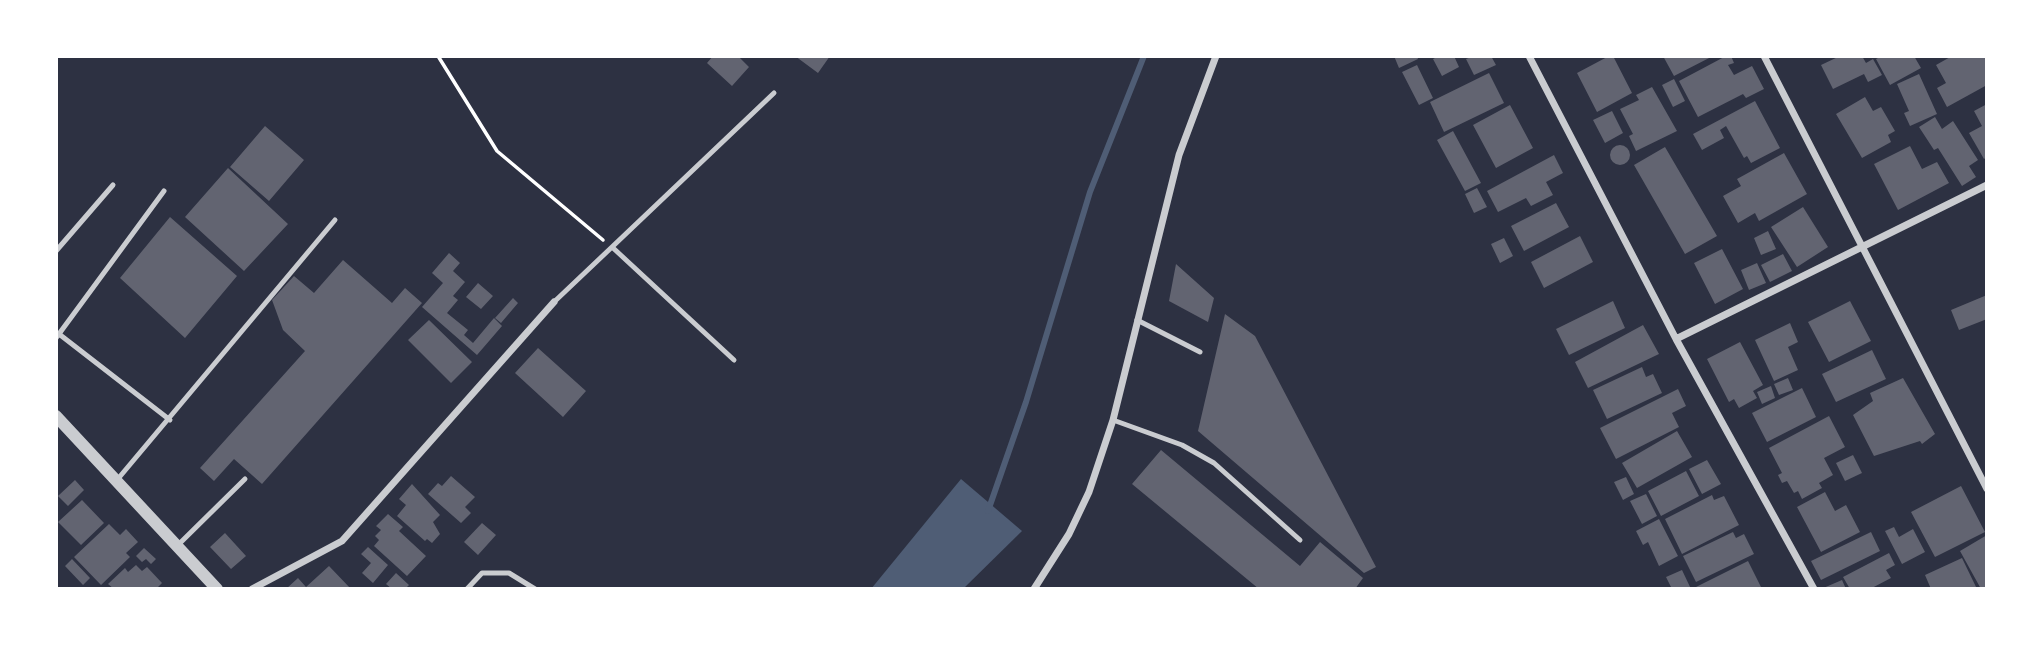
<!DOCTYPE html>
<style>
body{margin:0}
#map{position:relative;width:2043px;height:645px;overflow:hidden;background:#2d3142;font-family:Cabin,sans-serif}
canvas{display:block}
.frame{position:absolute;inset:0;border:58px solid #fff;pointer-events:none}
</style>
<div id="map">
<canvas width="2043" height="645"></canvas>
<div class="frame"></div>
</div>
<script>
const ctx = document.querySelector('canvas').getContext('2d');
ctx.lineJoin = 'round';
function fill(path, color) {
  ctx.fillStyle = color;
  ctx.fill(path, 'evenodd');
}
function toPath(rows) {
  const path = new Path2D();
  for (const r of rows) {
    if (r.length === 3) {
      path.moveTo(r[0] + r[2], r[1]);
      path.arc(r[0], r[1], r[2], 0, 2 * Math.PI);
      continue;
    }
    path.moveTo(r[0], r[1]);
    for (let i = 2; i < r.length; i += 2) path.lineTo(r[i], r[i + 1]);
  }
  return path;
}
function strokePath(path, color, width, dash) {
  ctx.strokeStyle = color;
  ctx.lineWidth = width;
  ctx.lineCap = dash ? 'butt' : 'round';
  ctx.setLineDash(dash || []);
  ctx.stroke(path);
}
fill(toPath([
 [961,479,1022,531,963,589,871,589]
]), '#4f5d75');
strokePath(toPath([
 [988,511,1026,402,1090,192,1144,56]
]), '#4f5d75', 6);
fill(toPath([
 [713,56,738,56,749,67,732,86,707,63],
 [795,56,830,56,818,73],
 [1394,56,1417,56,1418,59,1399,68],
 [1439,56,1454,56,1459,67,1442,76,1433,59],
 [1474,56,1491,56,1496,65,1474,75,1466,59],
 [1609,56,1613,56,1632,93,1597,112,1577,73],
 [1663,56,1713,56,1674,76],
 [1726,56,1731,56,1734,63,1728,65,1734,75,1752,66,1764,89,1746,98,1743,94,1698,117,1679,81],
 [1840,56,1862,56,1866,63,1873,59,1882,75,1868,82,1864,74,1833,89,1821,65],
 [1882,56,1914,56,1921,68,1890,85,1876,59],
 [1952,56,1987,56,1987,85,1947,107,1937,88,1946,83,1936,65],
 [1417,65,1433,98,1419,105,1402,72],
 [1489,73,1504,103,1444,132,1430,102],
 [1919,74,1937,114,1910,126,1904,113,1909,111,1897,84],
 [1674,79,1685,101,1673,107,1662,85],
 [1652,87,1677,131,1636,151,1629,136,1633,134,1620,109,1639,100,1636,95],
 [1865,97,1873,111,1881,107,1895,131,1888,135,1891,142,1862,158,1836,114],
 [1755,101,1780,148,1751,163,1747,156,1744,158,1726,126,1720,130,1724,138,1702,150,1693,134],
 [1987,104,1987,157,1984,159,1969,133,1982,126,1974,111],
 [1510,105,1533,148,1496,168,1473,125],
 [1612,111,1623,133,1605,143,1593,120],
 [1935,117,1942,129,1953,121,1978,160,1969,166,1976,177,1962,186,1938,148,1934,150,1919,127],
 [265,126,304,160,269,201,230,167],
 [1453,131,1481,183,1465,191,1437,140],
 [1620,155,10],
 [1910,146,1922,169,1937,162,1949,183,1898,210,1874,164],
 [1665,147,1717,236,1685,254,1634,165],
 [1784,153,1807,194,1759,221,1755,213,1738,223,1723,196,1741,186,1737,179],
 [1554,155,1563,173,1546,182,1553,195,1531,206,1526,198,1498,212,1487,191],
 [228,168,288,224,244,271,185,217],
 [1477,188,1487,207,1474,213,1465,194],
 [1556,203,1569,227,1524,251,1511,226],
 [1803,207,1828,247,1797,267,1771,227],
 [170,217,237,276,185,338,120,278],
 [1768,231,1776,249,1761,255,1754,238],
 [1580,236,1593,262,1544,288,1531,262],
 [1504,238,1513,256,1500,263,1491,244],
 [1722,249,1743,289,1715,304,1694,263],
 [449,253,460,263,453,271,465,282,453,296,458,300,447,313,468,330,464,335,473,343,494,318,502,326,477,355,422,307,443,283,432,273],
 [1783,254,1792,271,1770,282,1761,265],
 [343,260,392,303,405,288,422,303,262,484,234,459,214,481,200,468,305,351,283,330,272,300,294,276,314,293],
 [1757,263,1766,283,1749,290,1741,270],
 [1176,264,1214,298,1208,322,1169,301],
 [478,283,493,296,481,309,466,297],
 [1987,295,1987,319,1959,330,1951,310],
 [513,298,518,303,501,323,495,318],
 [1613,301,1625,328,1569,355,1556,329],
 [1850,301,1871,341,1829,362,1808,322],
 [1225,314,1255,336,1376,567,1364,573,1198,431],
 [429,320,472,362,451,383,408,340],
 [1790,323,1798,342,1788,347,1798,370,1774,381,1755,340],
 [1643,325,1659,354,1588,388,1575,362],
 [1740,342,1763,385,1753,391,1757,398,1739,408,1734,399,1729,402,1707,359],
 [538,348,586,391,563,417,515,373],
 [1872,350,1886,379,1836,402,1822,374],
 [1642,367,1646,377,1653,374,1662,393,1607,419,1593,390],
 [1788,378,1793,390,1779,395,1774,384],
 [1903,378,1935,434,1922,444,1920,441,1874,456,1853,415,1873,401,1870,393],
 [1771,386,1775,398,1762,404,1757,392],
 [1802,388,1816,417,1767,442,1752,413],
 [1678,389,1686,406,1672,413,1679,427,1616,459,1600,428],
 [1829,416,1845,447,1824,458,1833,475,1819,483,1822,488,1802,499,1798,491,1794,493,1787,481,1782,483,1778,475,1782,473,1769,448],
 [1677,431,1692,457,1637,488,1622,463],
 [1161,450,1300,566,1320,542,1363,578,1355,589,1259,589,1132,484],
 [1853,455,1862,473,1845,481,1836,463],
 [1707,460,1721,484,1702,494,1689,469],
 [1686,471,1699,496,1661,516,1648,491],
 [451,476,475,497,465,507,471,513,461,523,428,494,438,483,442,486],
 [1626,477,1634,494,1623,500,1614,482],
 [75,480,84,490,68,506,58,496],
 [412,484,440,515,433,522,440,534,432,543,427,539,425,541,397,516,406,505,399,499],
 [1961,486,1985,532,1935,557,1911,512],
 [1825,492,1835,511,1846,505,1860,532,1821,552,1797,507],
 [1646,494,1657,516,1642,524,1630,501],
 [1712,495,1714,500,1724,496,1739,525,1682,554,1665,519],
 [82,500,104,523,81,545,58,522],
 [388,514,403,527,399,531,426,556,407,576,374,546,379,540,375,536,381,530,376,526],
 [1659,519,1678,556,1659,566,1648,542,1643,545,1636,531],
 [482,523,496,535,478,555,464,542],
 [109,524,120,535,126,529,138,542,126,553,130,557,101,585,74,557],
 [1894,527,1899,537,1913,529,1925,552,1902,564,1885,531],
 [1733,532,1736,538,1744,534,1754,554,1696,582,1683,556],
 [1871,532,1880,551,1821,580,1811,561],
 [225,533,246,556,231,569,210,547],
 [1987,535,1987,589,1981,589,1960,551],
 [368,547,388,565,373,583,362,573,371,563,361,554],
 [144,548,156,559,151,564,146,559,142,562,136,556],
 [1889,553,1895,565,1886,570,1891,578,1870,589,1850,589,1843,577],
 [1962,558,1977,589,1931,589,1925,575],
 [72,559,90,578,83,585,65,566],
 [1748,561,1762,589,1697,589,1696,587],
 [136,565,142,571,147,567,162,583,156,589,114,589,108,584,125,568,128,572],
 [329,566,351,589,286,589,298,578,306,587],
 [1682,570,1691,589,1672,589,1666,577],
 [396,573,409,585,405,589,392,589,386,584],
 [1842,580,1846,589,1821,589]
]), '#626471');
strokePath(toPath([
 [438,56,497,151,603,240]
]), '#fff', 3.5);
strokePath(toPath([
 [612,247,774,93],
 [56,251,113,185],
 [554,302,612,247,734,360],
 [1137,320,1200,352],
 [59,334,170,420],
 [56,338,164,191],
 [1113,420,1182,445,1214,463,1300,540],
 [117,480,335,220],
 [177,546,245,479],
 [467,589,482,573,509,573,535,589]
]), '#caccd0', 5);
strokePath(toPath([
 [1529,56,1676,339,1814,589],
 [1764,56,1987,489],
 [1676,339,1987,185],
 [252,589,342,541,554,302],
 [1034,589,1069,534,1089,492,1113,420,1179,155,1216,56]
]), '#caccd0', 7);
strokePath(toPath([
 [56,416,217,589]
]), '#caccd0', 12);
</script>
